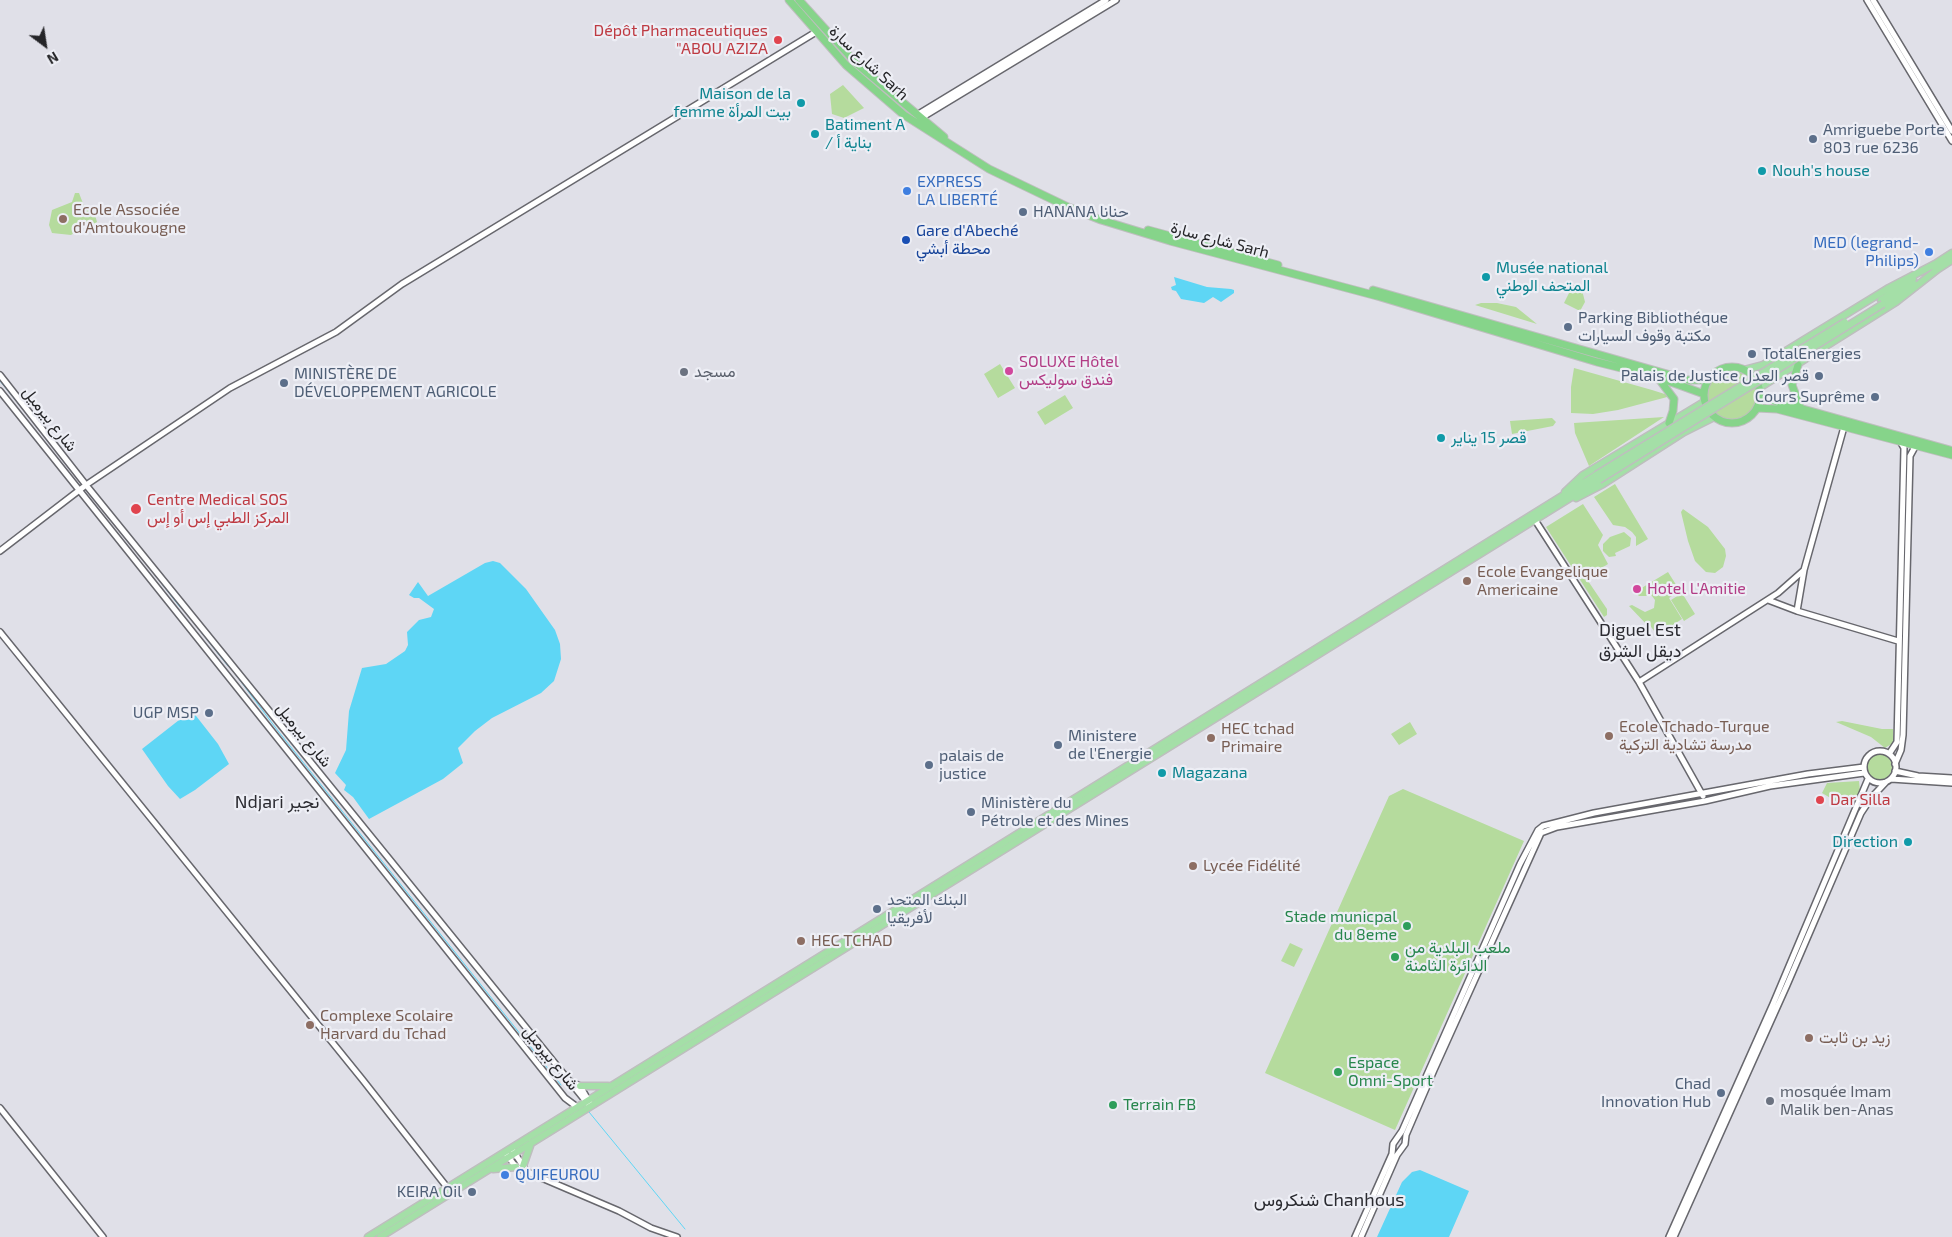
<!DOCTYPE html>
<meta charset="utf-8">
<style>
body{margin:0}
#map{position:relative;width:1952px;height:1237px;overflow:hidden;background:#e0e0e8;font-family:"Exo 2",sans-serif}
canvas{display:block}
.north{position:absolute;left:20px;top:20px;width:50px;height:50px;-webkit-text-stroke:4px #edeef5;paint-order:stroke;rotate:149deg;font-size:14px;font-weight:700;line-height:20px;text-align:center;color:#252528}
.north::after{content:'';display:block;margin:auto;width:18px;height:22px;background:#252528;clip-path:polygon(50% 0,100% 100%,50% 72%,0 100%)}
</style>
<div id="map">
<canvas width="1952" height="1237"></canvas>
<div class="north">N</div>
</div>
<script>
const ctx = document.querySelector('canvas').getContext('2d');
ctx.lineJoin = 'round';
function fill(path, color) {
  ctx.fillStyle = color;
  ctx.fill(path, 'evenodd');
}
function toPath(rows) {
  const path = new Path2D();
  for (const r of rows) {
    if (r.length === 3) {
      path.moveTo(r[0] + r[2], r[1]);
      path.arc(r[0], r[1], r[2], 0, 2 * Math.PI);
      continue;
    }
    path.moveTo(r[0], r[1]);
    for (let i = 2; i < r.length; i += 2) path.lineTo(r[i], r[i + 1]);
  }
  return path;
}
function strokePath(path, color, width, dash) {
  ctx.strokeStyle = color;
  ctx.lineWidth = width;
  ctx.lineCap = dash ? 'butt' : 'round';
  ctx.setLineDash(dash || []);
  ctx.stroke(path);
}
function write(font, color, halo, rows, align = 'center') {
  ctx.font = font + ' "Exo 2",Vazirmatn,sans-serif';
  ctx.lineWidth = 4.5;
  ctx.setLineDash([]);
  ctx.textBaseline = 'middle';
  ctx.strokeStyle = halo;
  ctx.fillStyle = color;
  for (const [text, x, y, turn = 0] of rows) {
    ctx.save();
    ctx.translate(x, y);
    ctx.rotate((+turn || 0) * Math.PI / 180);
    ctx.textAlign = isNaN(turn) ? turn : align;
    if (halo) ctx.strokeText(text, 0, 0);
    ctx.fillText(text, 0, 0);
    ctx.restore();
  }
}
fill(toPath([
 [843,85,864,108,844,118,832,114,830,94],
 [75,193,79,193,84,206,94,211,97,222,92,227,83,227,71,235,52,233,49,225,52,210,72,202],
 [1573,285,1582,290,1585,302,1580,311,1564,303],
 [1481,303,1497,303,1516,307,1537,324,1475,305],
 [1000,364,1015,388,998,398,984,374],
 [1574,368,1652,390,1671,396,1618,410,1593,414,1571,413,1571,387],
 [1732,395,25],
 [1065,395,1073,408,1045,425,1037,412],
 [1664,417,1589,466,1575,433,1574,423],
 [1552,418,1556,422,1553,426,1512,434,1510,421],
 [1615,484,1648,539,1636,546,1636,537,1632,532,1625,527,1613,525,1594,497],
 [1583,504,1603,535,1598,545,1608,564,1586,578,1607,609,1607,615,1604,617,1546,527],
 [1683,509,1708,527,1725,549,1726,556,1723,567,1715,573,1706,572,1695,561,1688,541,1681,512],
 [1624,532,1631,538,1630,546,1615,553,1616,556,1609,557,1603,551,1603,544,1610,537],
 [1668,572,1680,591,1669,598,1682,619,1657,635,1649,624,1647,625,1629,606,1632,605,1645,612,1654,608,1655,600,1652,596,1639,596,1635,592],
 [1682,593,1695,614,1684,621,1671,600],
 [1842,721,1882,729,1893,729,1893,743,1885,748,1871,737,1836,722],
 [1410,722,1417,734,1399,745,1391,734],
 [1879,767,13],
 [1859,781,1860,791,1853,807,1839,803,1822,793,1827,783],
 [1403,789,1524,841,1395,1130,1265,1073,1389,796],
 [1290,943,1303,949,1294,967,1281,961]
]), '#b5db9d');
fill(toPath([
 [1174,277,1207,287,1231,289,1234,290,1234,293,1221,302,1213,297,1204,303,1181,299,1176,291,1172,290,1171,287,1176,285],
 [493,561,500,563,526,589,555,630,560,644,561,659,554,681,541,693,492,718,475,731,458,748,463,763,443,779,369,819,353,797,344,790,346,785,335,773,346,750,349,711,362,668,386,664,405,651,408,645,407,632,419,620,431,617,434,609,419,598,414,598,409,595,418,582,428,596,485,563],
 [193,712,218,744,229,764,195,790,180,799,168,786,142,749,188,713],
 [1420,1170,1469,1191,1449,1237,1377,1237,1402,1182,1412,1172]
]), '#5ed6f5');
strokePath(toPath([
 [0,381,52,445],
 [148,566,180,607],
 [190,618,228,666],
 [236,675,278,731,561,1085],
 [589,1112,685,1229]
]), '#5ed6f5', 1);
const tertiary = toPath([
 [1867,0,1952,141],
 [1873,0,1952,131],
 [917,115,1106,0],
 [921,118,1116,0],
 [0,375,86,485,588,1104],
 [0,391,565,1098,577,1107],
 [1535,520,1639,682,1703,796],
 [0,551,86,485,230,388,336,332,402,284,816,32],
 [1768,600,1797,611,1898,641],
 [1797,611,1804,570],
 [0,632,362,1079,450,1191],
 [1639,682,1778,593,1804,570,1844,427],
 [1880,767,16],
 [1889,754,1897,742,1904,448,1900,441],
 [1895,764,1901,750,1903,735,1910,456,1916,445],
 [1895,771,1918,776,1952,778],
 [1891,779,1952,783],
 [568,1080,580,1086,590,1103],
 [0,1108,103,1237],
 [513,1151,524,1167],
 [506,1154,516,1167,619,1211,651,1228,677,1237],
 [1355,1237,1392,1154,1393,1144,1402,1131,1520,864,1538,830,1543,826,1594,813,1808,774,1864,767],
 [1361,1237,1397,1155,1405,1144,1406,1135,1434,1070,1541,833,1557,827,1705,801,1770,786,1864,773],
 [1669,1237,1773,1004,1868,779],
 [1674,1237,1787,985,1861,813,1871,798,1886,782]
]);
const primary = toPath([
 [1932,266,1952,253],
 [1935,271,1952,260],
 [1881,300,1913,279],
 [1886,302,1914,284],
 [1744,370,1763,365,1887,289,1935,264],
 [1759,388,1896,302,1938,269],
 [1565,492,1583,475,1704,402],
 [1576,498,1603,484,1684,432,1714,417],
 [580,1086,608,1086],
 [523,1166,531,1143],
 [493,1169,516,1167],
 [368,1237,1596,475],
 [380,1237,1599,480]
]);
const trunk = toPath([
 [789,0,846,65,904,115,989,169,1068,207,1101,220,1170,241,1377,296,1597,362,1657,377,1704,394],
 [799,0,856,63,944,137],
 [1148,230,1278,265],
 [1373,290,1688,380,1701,380,1712,376],
 [1798,365,1792,385,1801,409],
 [1732,395,28],
 [1659,379,1674,399,1673,411,1669,423],
 [1760,397,1950,450],
 [1757,408,1777,409,1952,455]
]);
strokePath(tertiary, '#67676d', 8);
strokePath(primary, '#bebebe', 9);
strokePath(trunk, '#bebebe', 9);
strokePath(tertiary, '#fff', 5);
strokePath(primary, '#a4dfa7', 6);
strokePath(trunk, '#86d48a', 7);
const primaryBridge = toPath([
 [1596,475,1845,322],
 [1599,480,1883,304]
]);
strokePath(primaryBridge, '#bebebe', 9, []);
strokePath(primaryBridge, '#a4dfa7', 6);
for (const [x, y, r, color] of [
 [778,40,5,"#e0444e"],
 [801,103,5,"#0f9aa8"],
 [815,134,5,"#0f9aa8"],
 [1813,139,5,"#5c6f8a"],
 [1762,171,5,"#0f9aa8"],
 [907,191,5,"#3f7fe0"],
 [1023,212,5,"#5c6f8a"],
 [63,219,5,"#8d6e63"],
 [906,240,5,"#1a4fb4"],
 [1929,252,5,"#3f7fe0"],
 [1486,277,5,"#0f9aa8"],
 [1568,327,5,"#5c6f8a"],
 [1752,354,5,"#5c6f8a"],
 [1009,371,5,"#d1479c"],
 [684,372,5,"#6b7280"],
 [1819,376,5,"#5c6f8a"],
 [284,383,5,"#5c6f8a"],
 [1875,397,5,"#5c6f8a"],
 [1441,438,5,"#0f9aa8"],
 [136,509,6,"#e0444e"],
 [1467,581,5,"#8d6e63"],
 [1637,589,5,"#d1479c"],
 [209,713,5,"#5c6f8a"],
 [1609,736,5,"#8d6e63"],
 [1211,738,5,"#8d6e63"],
 [1058,745,5,"#5c6f8a"],
 [929,765,5,"#5c6f8a"],
 [1162,773,5,"#0f9aa8"],
 [1820,800,5,"#e0444e"],
 [971,812,5,"#5c6f8a"],
 [1908,842,5,"#0f9aa8"],
 [1193,866,5,"#8d6e63"],
 [877,909,5,"#5c6f8a"],
 [1407,926,5,"#2e9e5b"],
 [801,941,5,"#8d6e63"],
 [1395,957,5,"#2e9e5b"],
 [310,1025,5,"#8d6e63"],
 [1809,1038,5,"#8d6e63"],
 [1338,1072,5,"#2e9e5b"],
 [1721,1093,5,"#5c6f8a"],
 [1770,1101,5,"#6b7280"],
 [1113,1105,5,"#2e9e5b"],
 [505,1175,5,"#3f7fe0"],
 [472,1192,5,"#5c6f8a"]
]) {
  const dot = new Path2D();
  dot.arc(x, y, r, 0, 2 * Math.PI);
  ctx.fillStyle = color;
  ctx.fill(dot);
  strokePath(dot, '#edeef5', 2);
}
write('16px', '#be3a42', '#edeef5', [
 ["Dépôt Pharmaceutiques",768,31,"right"],
 ["\"ABOU AZIZA",768,49,"right"],
 ["Centre Medical SOS",147,500],
 ["المركز الطبي إس أو إس",147,518],
 ["Dar Silla",1830,800]
], 'left');
write('16px', '#252528', '#edeef5', [
 ["شارع سارة Sarh",869,63,43],
 ["شارع سارة Sarh",1220,240,15],
 ["شارع بيرميل",50,419,52],
 ["شارع بيرميل",304,735,51],
 ["شارع بيرميل",551,1058,51]
]);
write('16px', '#0d838f', '#edeef5', [
 ["Maison de la",791,94,"right"],
 ["femme بيت المرأة",791,112,"right"],
 ["Batiment A",825,125],
 ["/ بناية أ",825,143],
 ["Nouh's house",1772,171],
 ["Musée national",1496,268],
 ["المتحف الوطني",1496,286],
 ["قصر 15 يناير",1451,438],
 ["Magazana",1172,773],
 ["Direction",1898,842,"right"]
], 'left');
write('16px', '#4e5e75', '#edeef5', [
 ["Amriguebe Porte",1823,130],
 ["803 rue 6236",1823,148],
 ["HANANA حنانا",1033,212],
 ["Parking Bibliothéque",1578,318],
 ["مكتبة وقوف السيارات",1578,336],
 ["TotalEnergies",1762,354],
 ["MINISTÈRE DE",294,374],
 ["DÉVELOPPEMENT AGRICOLE",294,392],
 ["Palais de Justice قصر العدل",1809,376,"right"],
 ["Cours Suprême",1865,397,"right"],
 ["UGP MSP",199,713,"right"],
 ["Ministere",1068,736],
 ["de l'Energie",1068,754],
 ["palais de",939,756],
 ["justice",939,774],
 ["Ministère du",981,803],
 ["Pétrole et des Mines",981,821],
 ["البنك المتحد",887,900],
 ["لأفريقيا",887,918],
 ["Chad",1711,1084,"right"],
 ["Innovation Hub",1711,1102,"right"],
 ["KEIRA Oil",462,1192,"right"]
], 'left');
write('16px', '#366cbe', '#edeef5', [
 ["EXPRESS",917,182],
 ["LA LIBERTÉ",917,200],
 ["MED (legrand-",1919,243,"right"],
 ["Philips)",1919,261,"right"],
 ["QUIFEUROU",515,1175]
], 'left');
write('16px', '#785e54', '#edeef5', [
 ["Ecole Associée",73,210],
 ["d'Amtoukougne",73,228],
 ["Ecole Evangelique",1477,572],
 ["Americaine",1477,590],
 ["Ecole Tchado-Turque",1619,727],
 ["مدرسة تشادية التركية",1619,745],
 ["HEC tchad",1221,729],
 ["Primaire",1221,747],
 ["Lycée Fidélité",1203,866],
 ["HEC TCHAD",811,941],
 ["Complexe Scolaire",320,1016],
 ["Harvard du Tchad",320,1034],
 ["زيد بن ثابت",1819,1038]
], 'left');
write('16px', '#164399', '#edeef5', [
 ["Gare d'Abeché",916,231],
 ["محطة أبشي",916,249]
], 'left');
write('16px', '#b23c85', '#edeef5', [
 ["SOLUXE Hôtel",1019,362],
 ["فندق سوليكس",1019,380],
 ["Hotel L'Amitie",1647,589]
], 'left');
write('16px', '#5b616d', '#edeef5', [
 ["مسجد",694,372],
 ["mosquée Imam",1780,1092],
 ["Malik ben-Anas",1780,1110]
], 'left');
write('16px', '#27864d', '#edeef5', [
 ["Stade municpal",1397,917,"right"],
 ["du 8eme",1397,935,"right"],
 ["ملعب البلدية من",1405,948],
 ["الدائرة الثامنة",1405,966],
 ["Espace",1348,1063],
 ["Omni-Sport",1348,1081],
 ["Terrain FB",1123,1105]
], 'left');
write('18px', '#2b2b31', '#edeef5', [
 ["Diguel Est",1640,630],
 ["ديقل الشرق",1640,651],
 ["Ndjari نجير",277,802],
 ["شنكروس Chanhous",1329,1200]
]);
</script>
